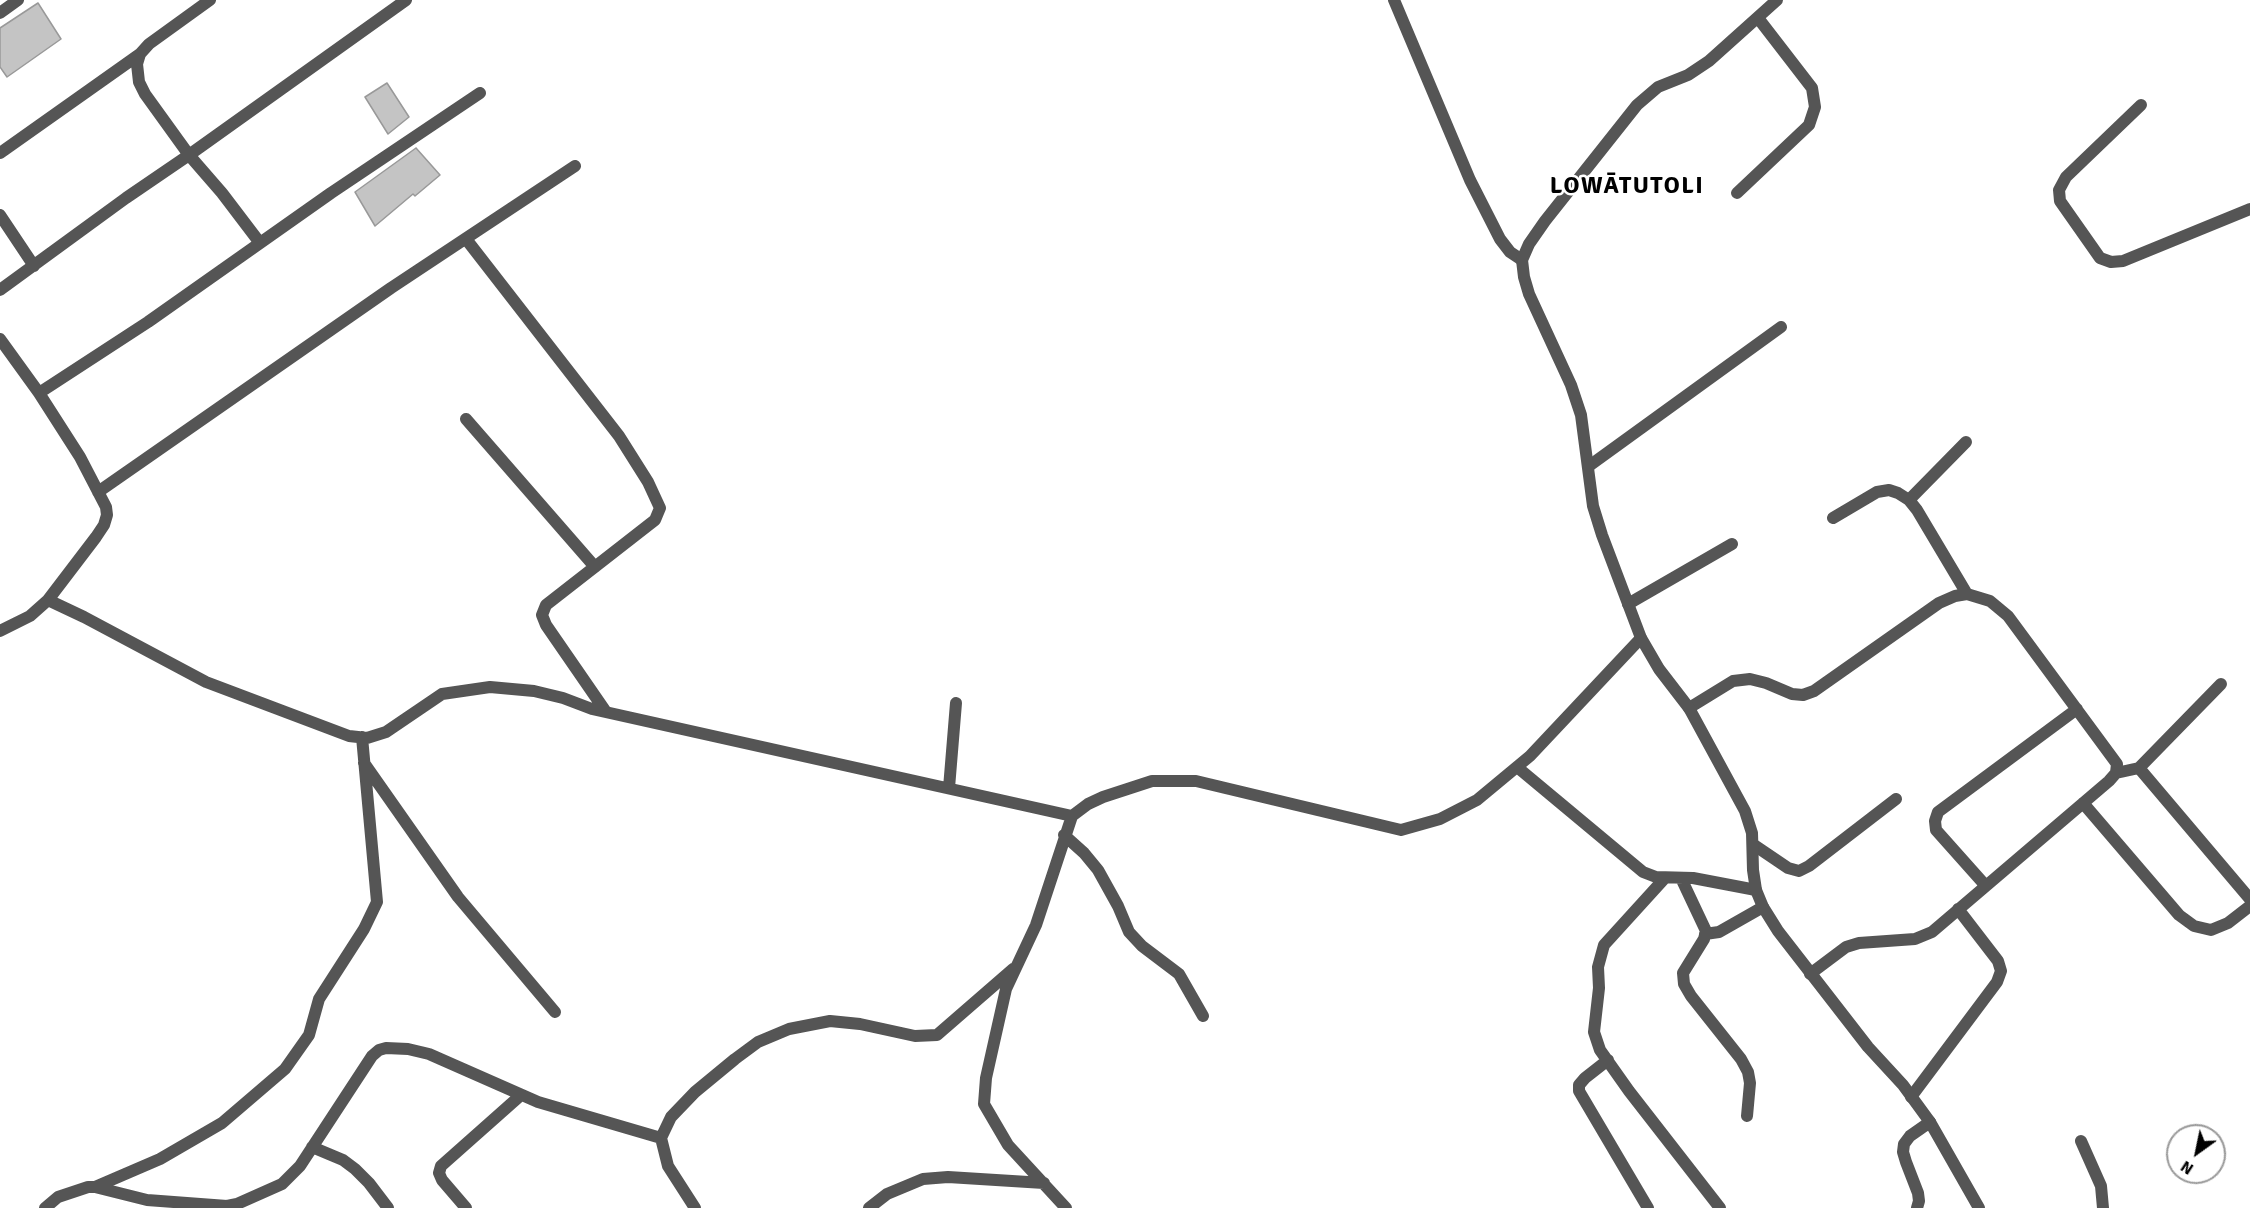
<!DOCTYPE html>
<meta charset="utf-8">
<style>
body{margin:0}
#map{position:relative;width:2250px;height:1208px;overflow:hidden;background:#fff;font-family:Signika,sans-serif}
canvas{display:block}
.north{position:absolute;left:2166px;top:1124px;width:60px;height:60px;box-sizing:border-box;background:#fff;border:2px solid #999;border-radius:50%;rotate:213deg;font-size:16px;font-weight:700;line-height:24px;text-align:center;color:#000}
.north::after{content:'';display:block;margin:auto;width:21px;height:27px;background:#000;clip-path:polygon(50% 0,100% 100%,50% 72%,0 100%)}
</style>
<div id="map">
<canvas width="2250" height="1208"></canvas>
<div class="north">N</div>
</div>
<script>
const ctx = document.querySelector('canvas').getContext('2d');
ctx.lineJoin = 'round';
function fill(path, color) {
  ctx.fillStyle = color;
  ctx.fill(path, 'evenodd');
}
function toPath(rows) {
  const path = new Path2D();
  for (const r of rows) {
    path.moveTo(r[0], r[1]);
    for (let i = 2; i < r.length; i += 2) path.lineTo(r[i], r[i + 1]);
  }
  return path;
}
function strokePath(path, color, width, dash) {
  ctx.strokeStyle = color;
  ctx.lineWidth = width;
  ctx.lineCap = dash ? 'butt' : 'round';
  ctx.setLineDash(dash || []);
  ctx.stroke(path);
}
function write(font, color, halo, rows, align = 'center') {
  ctx.font = font + ' Signika,sans-serif';
  ctx.lineWidth = 5;
  ctx.setLineDash([]);
  ctx.textBaseline = 'middle';
  ctx.strokeStyle = halo;
  ctx.fillStyle = color;
  for (const [text, x, y, turn = 0] of rows) {
    ctx.save();
    ctx.translate(x, y);
    ctx.rotate((+turn || 0) * Math.PI / 180);
    ctx.textAlign = isNaN(turn) ? turn : align;
    if (halo) ctx.strokeText(text, 0, 0);
    ctx.fillText(text, 0, 0);
    ctx.restore();
  }
}
const building = toPath([
 [38,3,61,39,7,77,0,67,0,28,38,3],
 [387,83,409,117,388,134,365,97,387,83],
 [416,148,440,175,415,196,413,194,375,226,355,192,416,148]
]);
fill(building, '#c4c4c4');
strokePath(building, '#999', 1.5);
strokePath(toPath([
 [1394,0,1470,180,1500,239,1510,252,1522,260],
 [0,13,18,0],
 [2141,105,2066,177,2059,190,2060,201,2100,258,2111,262,2123,261,2250,209],
 [0,153,140,54],
 [1737,193,1809,125,1815,107,1812,88,1758,18],
 [0,215,34,266],
 [466,239,619,436,648,482,660,508,655,520,546,605,542,615,546,625,606,712],
 [260,243,222,193,189,155,406,0],
 [0,290,126,198,189,155,145,94,139,82,137,64,140,54,149,44,210,0],
 [0,339,39,393,80,457,106,507,107,515,104,525,96,537,48,600,30,616,0,631],
 [39,393,148,322,331,193,480,93],
 [466,419,595,567],
 [1589,466,1781,327],
 [98,492,391,288,575,166],
 [1909,500,1966,442],
 [1833,518,1877,492,1889,490,1898,493,1909,500,1917,510,1967,594],
 [48,600,84,617,206,682,349,736,367,738,386,732,442,694,490,687,534,691,563,698,592,709,1072,816],
 [1628,604,1732,544],
 [1689,708,1733,681,1750,679,1766,683,1792,694,1803,695,1814,691,1939,603,1955,596,1967,594,1990,601,2008,616,2117,764,2116,773,2109,781,1932,932,1915,939,1859,943,1846,947,1810,974],
 [364,763,458,897,555,1012],
 [1517,767,1643,872,1656,877,1693,878,1756,890],
 [2139,768,2250,899],
 [2116,773,2139,768,2221,684],
 [949,788,956,703],
 [2083,803,2179,915,2194,926,2211,930,2228,923,2250,906],
 [1064,835,1084,853,1098,870,1118,906,1129,932,1142,946,1179,974,1203,1016],
 [1754,845,1788,868,1799,871,1809,866,1896,799],
 [1681,878,1706,931,1704,939,1683,973,1684,984,1691,996,1741,1059,1748,1072,1750,1083,1747,1116],
 [1664,879,1604,945,1598,967,1599,988,1594,1032,1600,1050,1629,1091,1720,1208],
 [1985,885,1936,830,1935,821,1938,812,2077,709],
 [1705,934,1719,932,1763,907],
 [1608,1060,1585,1078,1579,1085,1579,1091,1648,1208],
 [1911,1097,1997,982,2001,971,1998,961,1958,909],
 [2081,1141,2101,1186,2103,1208],
 [312,1147,343,1160,355,1169,369,1183,388,1208],
 [95,1187,160,1159,222,1123,285,1069,309,1035,319,999,364,929,377,902,362,737],
 [45,1208,58,1197,88,1187,95,1187,147,1200,227,1206,237,1204,282,1184,300,1166,372,1056,379,1050,386,1048,408,1049,429,1054,538,1102,661,1138],
 [466,1208,442,1180,439,1173,441,1166,521,1095],
 [695,1208,668,1166,661,1138,671,1117,695,1092,735,1059,758,1042,789,1029,830,1021,860,1024,915,1036,937,1035,1013,969],
 [869,1208,887,1194,923,1179,948,1177,1044,1183],
 [1066,1208,1008,1145,984,1104,986,1078,1006,989,1036,925,1072,816,1088,804,1103,797,1152,781,1196,781,1401,830,1440,819,1477,800,1530,756,1641,638],
 [1917,1208,1919,1201,1918,1193,1906,1162,1903,1152,1904,1144,1910,1136,1930,1122]
]), '#555', 12);
strokePath(toPath([
 [1777,0,1709,61,1688,75,1658,87,1637,105,1545,221,1529,244,1522,260,1524,277,1529,294,1571,385,1581,415,1593,506,1602,535,1641,638,1659,669,1689,708,1745,811,1752,833,1753,870,1756,890,1763,907,1778,931,1868,1047,1903,1085,1930,1122,1979,1208]
]), '#555', 12);
ctx.letterSpacing = '1.5px';
write('bold 24px', '#000', '#fff', [
 ["LOWĀTUTOLI",1627,187]
]);
ctx.letterSpacing = '0px';
</script>
